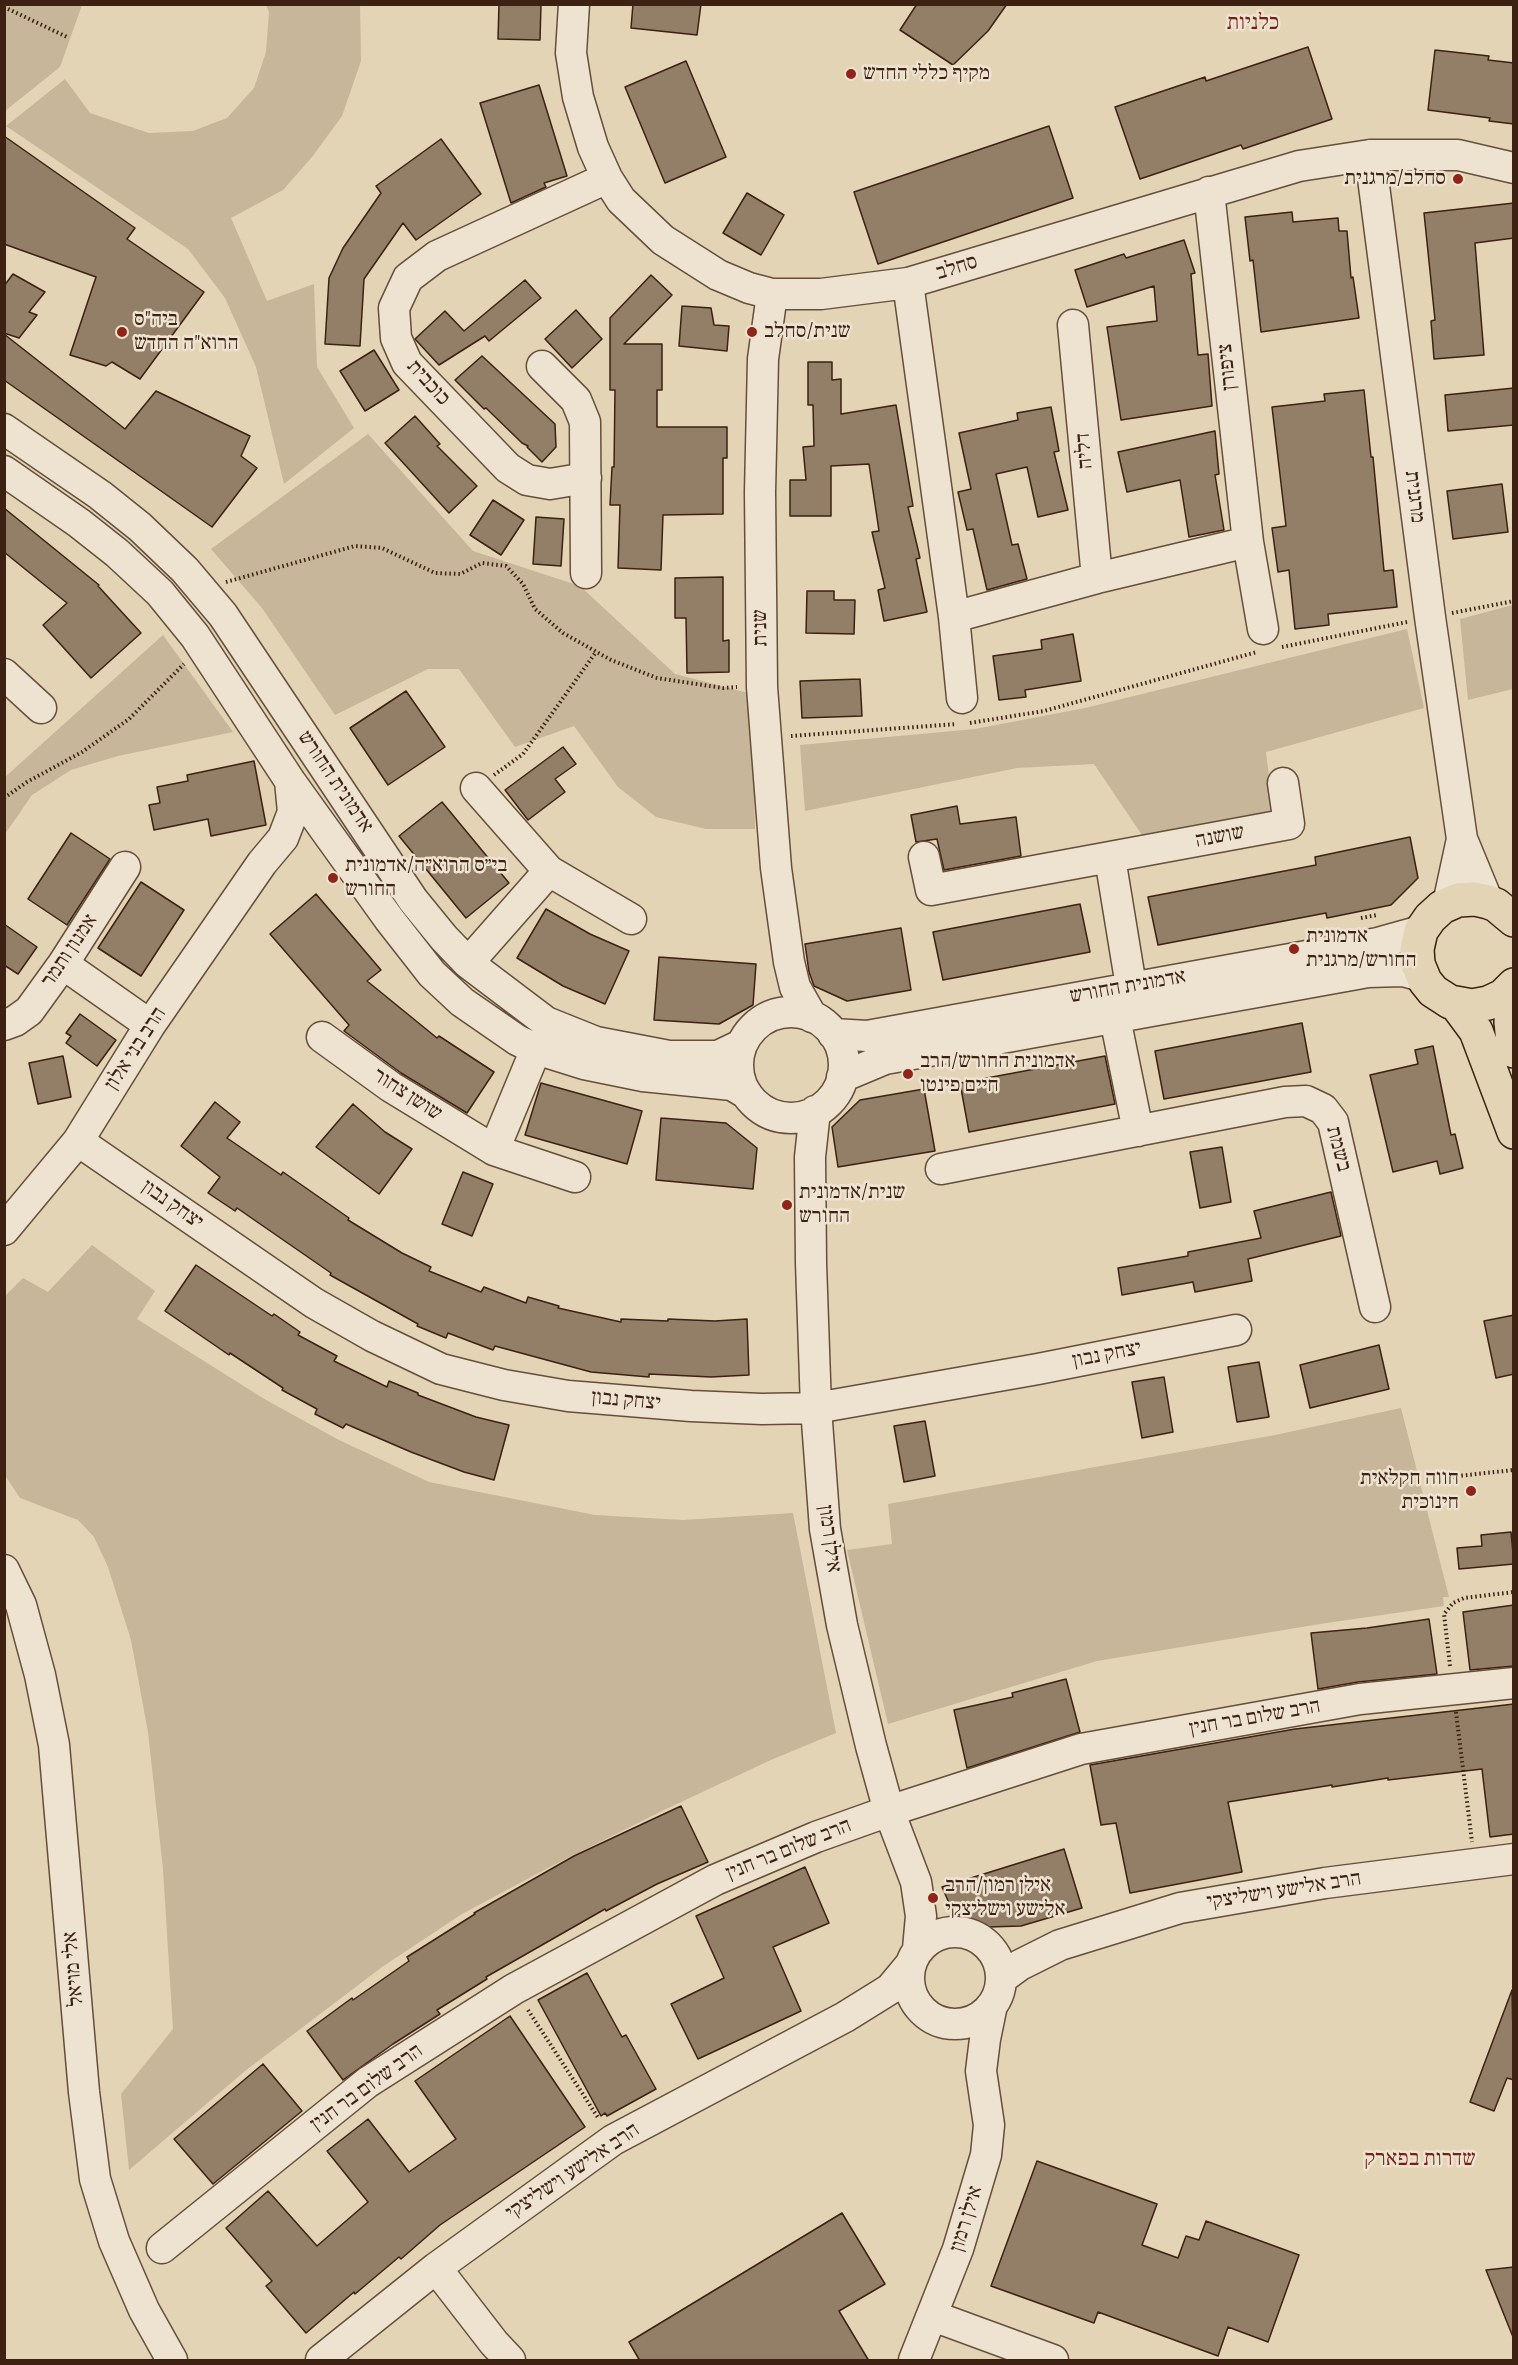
<!DOCTYPE html>
<meta charset="utf-8">
<style>
body{margin:0}
#map{position:relative;width:1518px;height:2365px;overflow:hidden;background:#e3d4b6;font-family:Alegreya,serif}
canvas{display:block}
.frame{position:absolute;inset:0;border:6px solid #3d2112;pointer-events:none}
</style>
<div id="map">
<canvas width="1518" height="2365"></canvas>
<div class="frame"></div>
</div>
<script>
const ctx = document.querySelector('canvas').getContext('2d');
ctx.lineJoin = 'round';
function fill(path, color) {
  ctx.fillStyle = color;
  ctx.fill(path, 'evenodd');
}
function toPath(rows) {
  const path = new Path2D();
  for (const r of rows) {
    if (r.length === 3) {
      path.moveTo(r[0] + r[2], r[1]);
      path.arc(r[0], r[1], r[2], 0, 2 * Math.PI);
      continue;
    }
    path.moveTo(r[0], r[1]);
    for (let i = 2; i < r.length; i += 2) path.lineTo(r[i], r[i + 1]);
  }
  return path;
}
function strokePath(path, color, width, dash) {
  ctx.strokeStyle = color;
  ctx.lineWidth = width;
  ctx.lineCap = dash ? 'butt' : 'round';
  ctx.setLineDash(dash || []);
  ctx.stroke(path);
}
function write(font, color, halo, rows, align = 'center') {
  ctx.font = font + ' Alegreya,"Frank Ruhl Libre",serif';
  ctx.lineWidth = 5;
  ctx.setLineDash([]);
  ctx.textBaseline = 'middle';
  ctx.strokeStyle = halo;
  ctx.fillStyle = color;
  for (const [text, x, y, turn = 0] of rows) {
    ctx.save();
    ctx.translate(x, y);
    ctx.rotate((+turn || 0) * Math.PI / 180);
    ctx.textAlign = isNaN(turn) ? turn : align;
    if (halo) ctx.strokeText(text, 0, 0);
    ctx.fillText(text, 0, 0);
    ctx.restore();
  }
}
fill(toPath([
 [5,4,82,5,60,67,5,111],
 [266,5,360,5,361,61,342,116,312,157,283,190,231,218,267,301,314,284,317,367,354,428,284,484,256,367,225,298,188,249,6,126,65,79,90,113,149,133,193,131,227,118,254,88,266,52,269,12],
 [368,434,473,551,580,586,675,674,752,694,755,829,706,829,656,817,618,787,574,726,515,747,459,669,428,669,335,715,262,608,211,549],
 [1513,605,1513,689,1468,700,1460,619],
 [1407,629,1424,708,1266,752,1274,818,1142,835,1094,764,1017,768,805,811,800,745,975,729,1085,708],
 [163,635,233,732,118,756,71,770,32,795,5,834,5,777],
 [92,1245,155,1291,137,1319,266,1400,339,1440,429,1482,595,1515,683,1520,793,1513,836,1733,773,1759,664,1810,548,1868,462,1914,382,1967,245,2071,129,2170,121,2094,173,2029,163,1869,148,1732,131,1640,108,1567,94,1537,78,1520,20,1498,4,1474,5,1296,23,1278,48,1292],
 [1401,1408,1449,1597,1443,1597,1444,1606,1320,1624,1097,1661,888,1724,847,1550,892,1544,888,1504,1275,1435]
]), '#c7b69a');
const building = toPath([
 [499,4,541,4,540,40,498,39,499,4],
 [633,4,701,4,697,35,631,28,633,4],
 [917,4,1007,4,988,31,953,65,900,30,917,4],
 [1308,47,1332,119,1243,149,1241,145,1140,179,1115,107,1205,77,1206,81,1308,47],
 [1435,50,1489,56,1488,60,1514,63,1514,124,1489,121,1490,118,1428,110,1435,50],
 [686,61,726,157,665,183,625,87,686,61],
 [539,85,567,176,544,183,546,187,511,203,480,103,539,85],
 [1049,126,1073,198,878,264,854,192,1049,126],
 [4,136,135,228,127,239,204,292,140,379,112,362,106,366,70,355,96,277,4,244,4,136],
 [441,139,481,194,416,240,403,223,364,279,360,346,325,344,329,278,343,248,381,193,376,186,441,139],
 [747,193,784,215,761,255,723,233,747,193],
 [1514,203,1514,238,1475,243,1484,355,1434,359,1431,321,1435,320,1424,213,1514,203],
 [1292,212,1293,222,1338,218,1339,231,1347,231,1351,278,1353,277,1359,318,1261,332,1253,260,1250,261,1245,217,1292,212],
 [1184,240,1195,273,1191,274,1198,355,1208,354,1212,406,1121,420,1107,327,1157,321,1154,286,1087,307,1075,270,1124,254,1126,258,1184,240],
 [13,274,45,292,29,312,37,315,19,338,4,333,4,286,13,274],
 [651,275,672,295,624,344,662,344,662,390,657,390,657,427,727,427,727,458,723,458,723,514,663,515,661,570,618,568,620,505,610,505,612,467,614,467,615,390,610,390,610,318,651,275],
 [525,280,541,298,489,341,485,336,439,365,415,339,445,311,464,331,525,280],
 [682,306,711,308,714,325,729,326,727,351,679,346,682,306],
 [576,310,602,339,572,368,545,339,576,310],
 [4,334,125,429,156,391,250,436,241,456,257,468,212,527,4,380,4,334],
 [374,350,399,390,365,411,340,371,374,350],
 [482,356,555,424,556,447,542,462,527,447,528,446,522,443,486,408,484,409,455,380,482,356],
 [808,362,832,362,832,380,841,379,841,414,896,405,913,506,908,507,920,558,916,559,927,612,884,621,878,590,885,588,872,532,879,531,869,464,831,466,831,516,790,516,790,480,806,480,803,447,814,446,813,405,808,405,808,362],
 [1514,388,1514,425,1448,431,1445,395,1514,388],
 [1364,390,1371,457,1373,457,1384,571,1393,570,1397,607,1328,614,1329,625,1295,629,1289,570,1278,572,1272,528,1286,526,1272,407,1325,401,1324,394,1364,390],
 [1051,407,1059,451,1054,452,1068,510,1038,517,1027,467,996,474,1012,545,1018,544,1027,579,987,590,973,529,967,530,958,492,971,489,959,433,1018,420,1017,413,1051,407],
 [415,416,440,444,437,446,477,486,449,513,385,443,415,416],
 [1215,431,1219,474,1215,475,1224,530,1189,537,1180,480,1127,492,1118,452,1215,431],
 [1502,484,1508,532,1453,539,1447,491,1502,484],
 [493,500,524,520,501,555,470,535,493,500],
 [4,508,99,585,98,586,141,633,91,678,43,625,67,603,4,552,4,508],
 [536,517,564,519,561,566,533,564,536,517],
 [723,577,723,641,729,640,729,672,687,673,686,618,675,618,675,578,723,577],
 [807,591,834,591,834,600,855,600,854,634,806,633,807,591],
 [1073,634,1081,681,1025,690,1026,697,999,700,993,656,1042,649,1041,640,1073,634],
 [860,679,862,716,802,718,800,681,860,679],
 [406,691,445,747,388,785,350,728,406,691],
 [563,747,576,764,555,779,565,792,528,820,505,790,563,747],
 [254,761,266,825,211,836,208,819,154,830,149,805,160,803,157,787,188,781,187,775,254,761],
 [442,802,509,883,466,918,399,836,442,802],
 [957,806,960,824,1016,817,1021,856,944,870,937,839,916,842,911,815,957,806],
 [71,833,110,859,67,925,28,899,71,833],
 [1410,837,1418,878,1391,905,1327,918,1326,913,1158,945,1148,897,1316,865,1315,857,1410,837],
 [141,882,184,910,141,976,98,948,141,882],
 [316,894,381,970,367,981,437,1038,439,1036,494,1072,467,1113,401,1073,344,1031,349,1025,270,934,316,894],
 [1080,904,1090,952,943,980,933,932,1080,904],
 [546,909,590,934,629,951,605,1004,563,986,517,958,546,909],
 [4,924,37,947,18,974,4,965,4,924],
 [901,928,911,990,847,1001,814,986,809,972,805,944,901,928],
 [659,957,756,964,753,1005,719,1024,654,1020,659,957],
 [80,1014,116,1040,97,1066,66,1043,71,1036,66,1033,80,1014],
 [1302,1023,1311,1072,1164,1099,1155,1051,1302,1023],
 [1433,1046,1451,1135,1455,1134,1463,1168,1440,1174,1437,1161,1393,1172,1370,1075,1418,1064,1415,1050,1433,1046],
 [63,1056,71,1097,38,1104,29,1063,63,1056],
 [1105,1056,1115,1104,969,1132,960,1083,1105,1056],
 [541,1083,642,1111,627,1164,525,1135,541,1083],
 [924,1089,935,1151,838,1167,832,1127,860,1100,924,1089],
 [215,1102,240,1122,227,1138,281,1175,283,1172,349,1218,348,1220,402,1253,431,1267,429,1271,481,1292,484,1287,526,1303,528,1297,559,1306,558,1308,621,1322,621,1319,668,1321,668,1319,715,1321,747,1319,749,1375,711,1377,649,1374,649,1377,591,1372,495,1346,493,1350,448,1333,446,1338,417,1326,418,1324,330,1275,331,1273,237,1208,235,1211,208,1193,220,1177,181,1146,215,1102],
 [353,1104,385,1132,412,1149,379,1194,316,1147,353,1104],
 [661,1118,726,1123,757,1148,753,1189,656,1180,661,1118],
 [1222,1147,1231,1202,1200,1208,1190,1152,1222,1147],
 [463,1172,493,1184,472,1236,442,1224,463,1172],
 [1331,1192,1341,1236,1248,1259,1252,1281,1195,1292,1193,1282,1122,1295,1118,1268,1188,1256,1188,1252,1261,1238,1254,1211,1331,1192],
 [196,1265,272,1316,274,1314,300,1332,298,1335,337,1356,334,1361,387,1387,389,1381,418,1393,418,1395,476,1417,509,1425,494,1480,464,1472,411,1452,346,1424,343,1428,315,1414,317,1409,282,1390,283,1388,230,1353,229,1355,165,1311,196,1265],
 [1514,1315,1514,1374,1496,1378,1484,1321,1514,1315],
 [1379,1345,1389,1389,1310,1408,1300,1365,1379,1345],
 [1259,1362,1269,1417,1237,1422,1228,1367,1259,1362],
 [1164,1377,1173,1432,1142,1438,1132,1382,1164,1377],
 [925,1421,935,1476,904,1482,894,1426,925,1421],
 [1511,1532,1514,1564,1459,1569,1457,1548,1482,1546,1481,1535,1511,1532],
 [1514,1605,1514,1666,1470,1670,1463,1612,1514,1605],
 [1429,1619,1437,1674,1358,1682,1318,1689,1311,1633,1367,1628,1429,1619],
 [1066,1679,1080,1732,967,1768,954,1710,1013,1697,1012,1693,1066,1679],
 [1514,1704,1514,1834,1490,1837,1482,1769,1388,1780,1388,1778,1332,1787,1332,1785,1228,1802,1242,1872,1130,1893,1116,1823,1101,1825,1090,1765,1295,1729,1514,1704],
 [681,1806,708,1862,657,1884,606,1911,605,1909,486,1977,487,1979,437,2010,440,2014,393,2044,343,2080,307,2031,352,1998,353,2000,409,1961,407,1957,475,1914,474,1913,574,1856,681,1806],
 [1064,1849,1082,1908,1021,1926,988,1927,953,1912,942,1887,1064,1849],
 [805,1867,829,1923,773,1947,801,2011,698,2059,671,2004,724,1978,696,1916,805,1867],
 [587,1973,622,2037,626,2035,656,2089,607,2116,605,2113,601,2116,538,2000,587,1973],
 [1512,1990,1514,2080,1507,2078,1494,2111,1470,2102,1512,1990],
 [510,2016,585,2127,440,2225,401,2259,399,2257,355,2294,354,2292,306,2333,266,2286,272,2281,226,2228,268,2191,317,2246,368,2202,327,2151,368,2119,409,2172,456,2139,415,2081,510,2016],
 [263,2064,302,2111,213,2184,174,2139,263,2064],
 [1037,2161,1157,2204,1142,2245,1178,2258,1186,2236,1199,2240,1206,2221,1299,2255,1268,2342,1228,2327,1218,2356,1098,2312,1094,2323,991,2286,1037,2161],
 [842,2213,885,2284,839,2311,869,2361,640,2361,629,2342,842,2213],
 [1514,2267,1514,2337,1513,2337,1486,2270,1514,2267]
]);
fill(building, '#937e67');
strokePath(building, '#3d2112', 1.5);
const minor = toPath([
 [574,4,571,53,578,97,593,147,607,178,621,200,663,240,718,275,749,288,772,294,821,294,908,283,1299,166,1370,155,1458,155,1514,168],
 [1370,155,1430,617,1462,839,1488,902],
 [1209,192,1248,542,1263,629],
 [908,283,954,617,962,698],
 [772,294,763,359,760,492,762,687,776,868,789,962,795,987,812,1017],
 [1073,325,1097,578],
 [542,366,576,400,585,422,586,573],
 [4,429,100,495,140,527,185,570,223,615,413,900,444,938,468,963,546,1022,596,1042,669,1056,718,1056,741,1045],
 [4,471,79,523,117,553,160,593,195,636,290,781,389,919,432,974,462,1002,517,1040,536,1049,584,1064,643,1076,732,1085,747,1094],
 [586,478,550,484,527,480,508,468,407,363,396,338,394,308,408,278,437,256,607,178],
 [954,617,1097,578,1248,542],
 [4,674,41,708],
 [476,788,549,871,631,919],
 [924,857,931,890,1289,824,1283,783],
 [1110,858,1131,986],
 [1448,904,1462,839],
 [468,963,549,871],
 [63,964,150,1025],
 [791,1065,53],
 [1115,1018,1138,1131],
 [4,1025,15,1021,29,1011,63,964,125,867],
 [833,1034,867,1036,1378,943,1421,931],
 [322,1037,391,1087,494,1150,575,1177],
 [842,1077,885,1059,1368,972,1403,971,1422,976],
 [815,1111,810,1157,811,1263,816,1408,825,1529,842,1625,871,1746,889,1811,916,1882,921,1916,918,1949],
 [78,1141,314,1303,372,1336,441,1369,504,1385,568,1396,691,1406,762,1409,816,1408,1038,1369,1236,1330],
 [494,1150,536,1049],
 [941,1169,1285,1102,1306,1101,1323,1109,1333,1122,1375,1307],
 [4,1230,78,1141,150,1025,262,863,283,838,293,812,290,781],
 [4,1570,21,1605,40,1675,54,1745,84,2092,95,2179,114,2241,144,2310,172,2360],
 [955,1978,46],
 [1001,1979,1020,1965,1060,1945,1180,1908,1325,1883,1514,1859],
 [162,2248,368,2082,514,1989,715,1880,816,1837,889,1811,1081,1749,1360,1699,1514,1683],
 [436,2268,494,2343,510,2360],
 [933,2316,1053,2360],
 [321,2360,436,2268,613,2140,845,2017,890,1989,910,1965],
 [914,2360,958,2249,986,2155,989,2125,981,2071,985,2039,992,2005]
]);
const major = toPath([
 [1514,920,1496,905,1488,902,1475,899,1458,900,1442,907,1430,918,1421,931,1417,949,1418,964,1425,981,1433,991,1450,1002,1472,1006,1488,1003,1503,996,1514,985],
 [1514,990,1511,1022,1514,1051],
 [1456,1004,1476,1031,1514,1132]
]);
strokePath(minor, '#664e3b', 33);
strokePath(major, '#3d2112', 36);
strokePath(toPath([
 [4,7,67,37],
 [226,582,355,546,382,548,435,573,460,574,482,563,506,566,523,584,535,609,563,633,611,660,657,678,723,688,737,687],
 [1452,613,1514,601],
 [1282,647,1407,622],
 [970,723,1044,711,1257,652],
 [791,736,957,724],
 [494,775,523,754,596,652],
 [4,798,27,782,82,752,129,719,184,664],
 [1361,918,1377,915],
 [746,1022,769,1008,780,1007],
 [1439,1478,1514,1470],
 [1450,1666,1444,1614,1453,1603,1464,1598,1514,1592],
 [1456,1712,1472,1842],
 [528,2010,599,2119]
]), '#3d2112', 4, [1.5, 3]);
strokePath(minor, '#ede3d0', 30);
strokePath(major, '#e3d4b6', 33);
for (const [x, y, r, color] of [
 [851,74,6,"#8f2418"],
 [1458,179,6,"#8f2418"],
 [122,332,6,"#8f2418"],
 [752,332,6,"#8f2418"],
 [333,878,6,"#8f2418"],
 [1294,949,6,"#8f2418"],
 [908,1074,6,"#8f2418"],
 [787,1205,6,"#8f2418"],
 [1471,1491,6,"#8f2418"],
 [933,1898,6,"#8f2418"]
]) {
  const dot = new Path2D();
  dot.arc(x, y, r, 0, 2 * Math.PI);
  ctx.fillStyle = color;
  ctx.fill(dot);
  strokePath(dot, '#ede3d0', 2);
}
write('21px', '#3d2112', '#ede3d0', [
 ["מקיף כללי החדש",863,74],
 ["סחלב/מרגנית",1446,179,"right"],
 ["ביה\"ס",134,320],
 ["הרוא\"ה החדש",134,344],
 ["שנית/סחלב",764,332],
 ["בי״ס הרוא״ה/אדמונית",345,866],
 ["החורש",345,890],
 ["אדמונית",1306,937],
 ["החורש/מרגנית",1306,961],
 ["אדמונית החורש/הרב",920,1062],
 ["חיים פינטו",920,1086],
 ["שנית/אדמונית",799,1193],
 ["החורש",799,1217],
 ["חווה חקלאית",1459,1479,"right"],
 ["חינוכית",1459,1503,"right"],
 ["אילן רמון/הרב",945,1886],
 ["אלישע וישליצקי",945,1910]
], 'left');
write('21px', '#3d2112', '#ede3d0', [
 ["סחלב",957,268,-17],
 ["ציפורן",1228,367,-96],
 ["כוכבית",428,383,48],
 ["דליה",1085,451,-95],
 ["מרגנית",1414,497,83],
 ["שנית",761,628,-91],
 ["אדמונית החורש",335,782,56],
 ["שושנה",1220,837,-11],
 ["אמנון ותמר",70,951,-56],
 ["אדמונית החורש",1128,987,-10],
 ["הרב בני אלון",136,1049,-57],
 ["שושן צחור",407,1095,33],
 ["בשמת",1338,1149,75],
 ["יצחק נבון",172,1205,35],
 ["יצחק נבון",1107,1355,-11],
 ["יצחק נבון",626,1401,5],
 ["אילן רמון",829,1539,82],
 ["הרב שלום בר חנין",1255,1718,-10],
 ["הרב שלום בר חנין",789,1850,-22],
 ["הרב אלישע וישליצקי",1284,1891,-9],
 ["אלי מויאל",74,1969,-95],
 ["הרב שלום בר חנין",367,2088,-36],
 ["הרב אלישע וישליצקי",573,2172,-34],
 ["אילן רמון",967,2219,-73]
]);
write('22px', '#7a1f14', '#ede3d0', [
 ["כלניות",1253,24],
 ["שדרות בפארק",1420,2160]
]);
</script>
